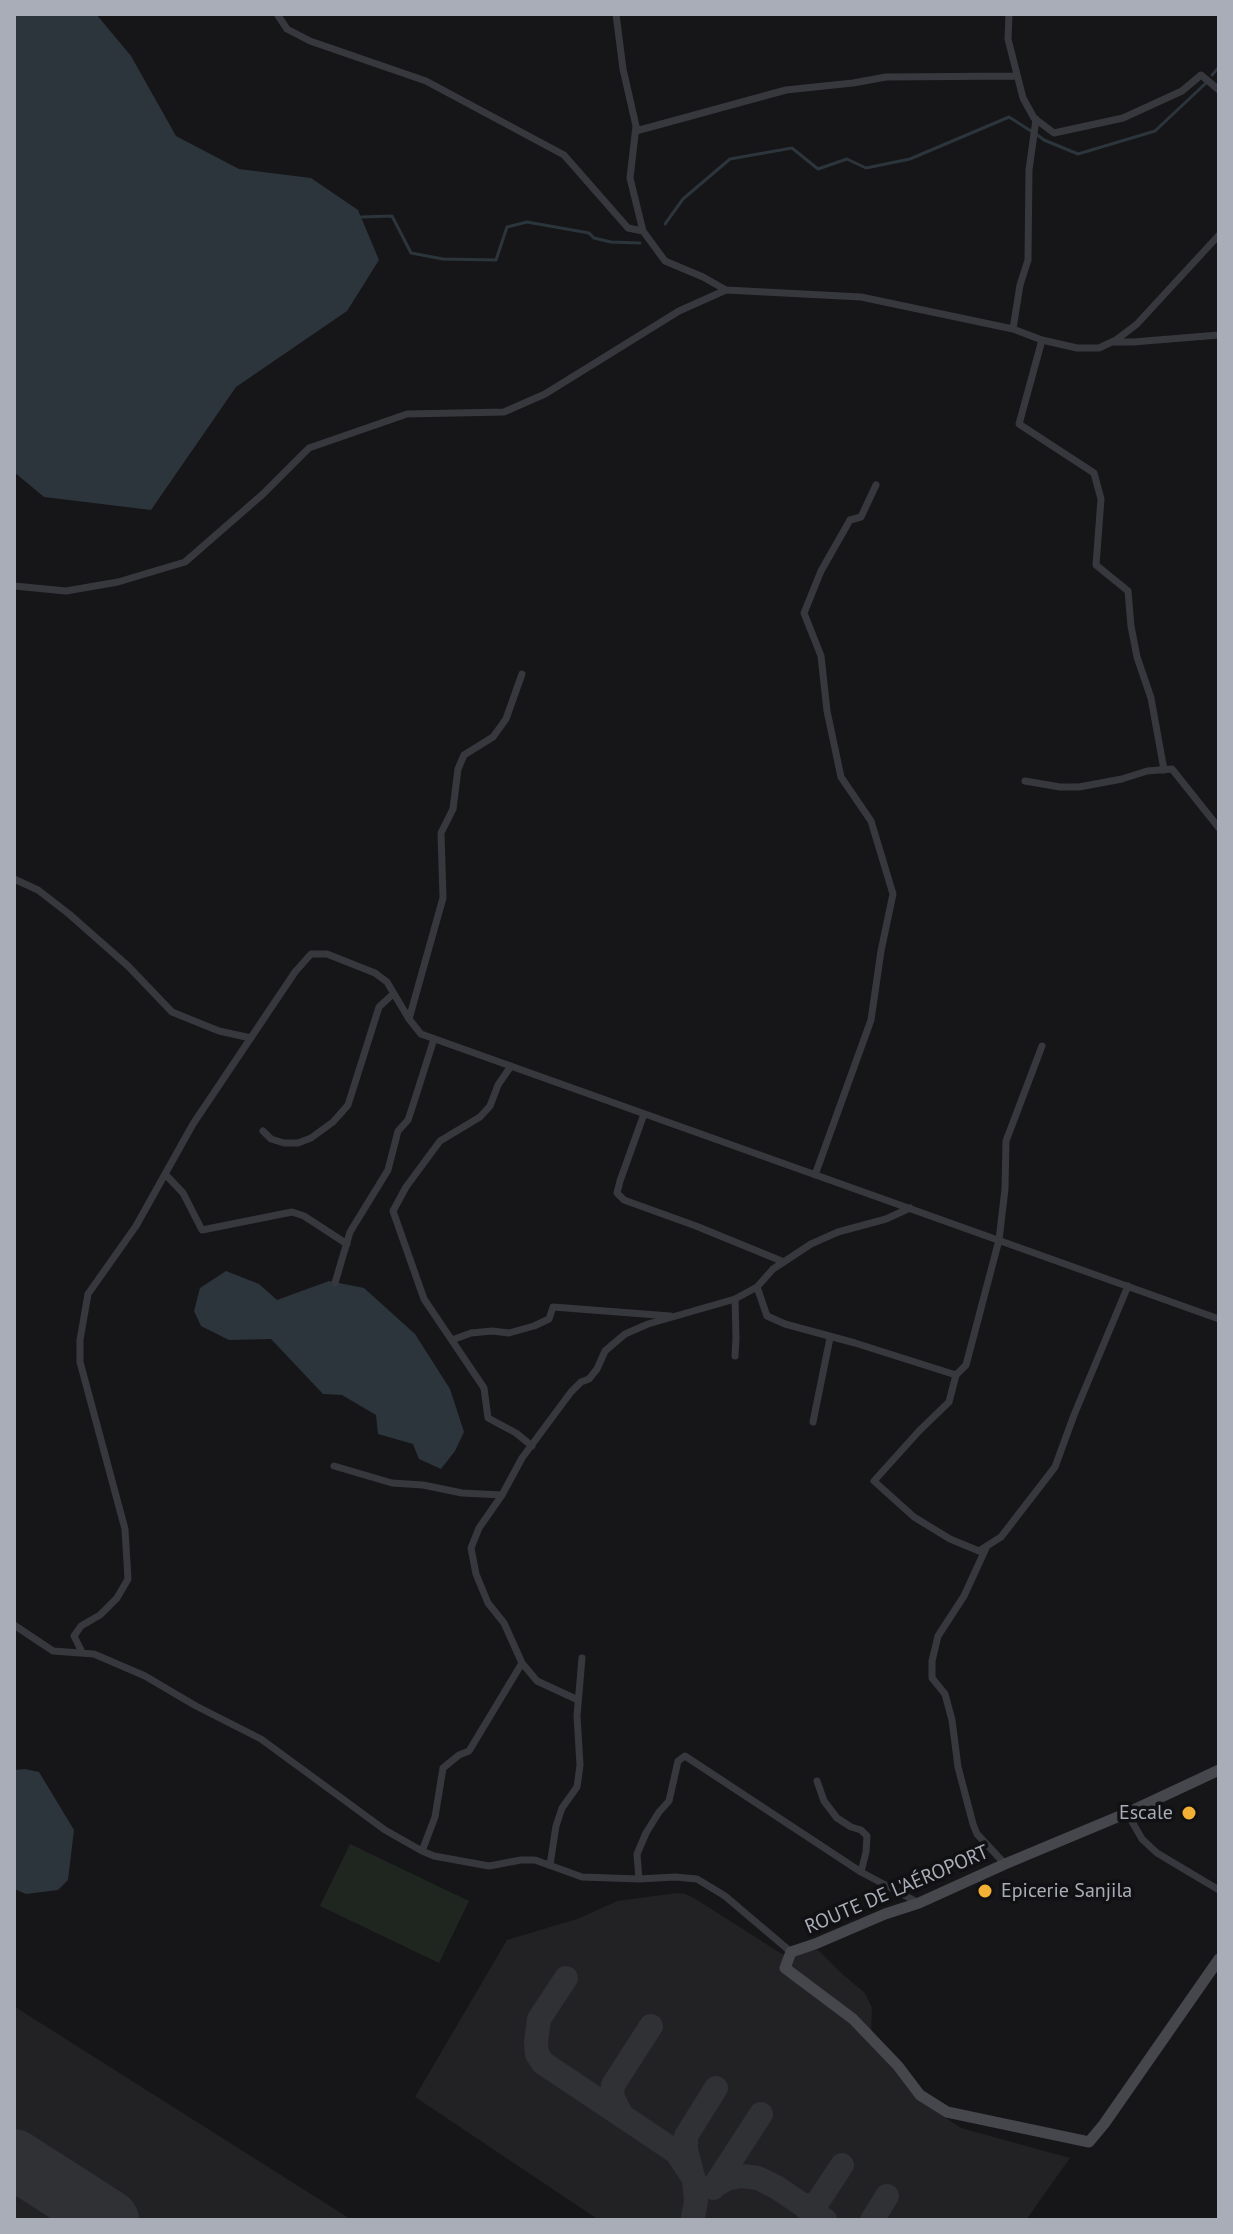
<!DOCTYPE html>
<meta charset="utf-8">
<style>
body{margin:0}
#map{position:relative;width:1233px;height:2234px;overflow:hidden;background:#161618;font-family:"PT Sans",sans-serif}
canvas{display:block}
.frame{position:absolute;inset:0;border:16px solid #a8adb8;pointer-events:none}
</style>
<div id="map">
<canvas width="1233" height="2234"></canvas>
<div class="frame"></div>
</div>
<script>
const ctx = document.querySelector('canvas').getContext('2d');
ctx.lineJoin = 'round';
function fill(path, color) {
  ctx.fillStyle = color;
  ctx.fill(path, 'evenodd');
}
function toPath(rows) {
  const path = new Path2D();
  for (const r of rows) {
    path.moveTo(r[0], r[1]);
    for (let i = 2; i < r.length; i += 2) path.lineTo(r[i], r[i + 1]);
  }
  return path;
}
function strokePath(path, color, width, dash) {
  ctx.strokeStyle = color;
  ctx.lineWidth = width;
  ctx.lineCap = dash ? 'butt' : 'round';
  ctx.setLineDash(dash || []);
  ctx.stroke(path);
}
function write(font, color, halo, rows, align = 'center') {
  ctx.font = font + ' "PT Sans",sans-serif';
  ctx.lineWidth = 7;
  ctx.setLineDash([]);
  ctx.textBaseline = 'middle';
  ctx.strokeStyle = halo;
  ctx.fillStyle = color;
  for (const [text, x, y, turn = 0] of rows) {
    ctx.save();
    ctx.translate(x, y);
    ctx.rotate((+turn || 0) * Math.PI / 180);
    ctx.textAlign = isNaN(turn) ? turn : align;
    if (halo) ctx.strokeText(text, 0, 0);
    ctx.fillText(text, 0, 0);
    ctx.restore();
  }
}
fill(toPath([
 [677,1893,685,1894,694,1898,782,1954,788,1955,818,1950,841,1973,865,1993,872,2008,871,2036,917,2099,961,2128,1070,2158,1026,2220,595,2220,596,2218,415,2097,507,1940,580,1918,617,1901],
 [14,2006,23,2012,352,2220,14,2220]
]), '#222225');
fill(toPath([
 [350,1844,469,1901,439,1963,320,1906]
]), '#1e261f');
fill(toPath([
 [14,14,96,14,131,56,176,136,239,169,311,178,358,210,379,260,347,311,236,387,151,510,44,497,14,472],
 [226,1271,259,1284,277,1300,329,1281,364,1288,415,1334,450,1389,464,1432,455,1451,441,1469,419,1459,413,1444,378,1434,376,1415,342,1395,323,1394,271,1339,229,1340,201,1326,194,1311,200,1288],
 [25,1769,39,1772,74,1830,68,1880,58,1890,26,1894,14,1889,14,1770]
]), '#2c353c');
strokePath(toPath([
 [1212,75,1219,67],
 [1036,134,1044,140,1078,154,1155,131,1206,83],
 [361,217,392,216,411,253,443,259,496,260,507,227,527,222,589,233,594,238,611,242,640,243],
 [665,224,683,199,730,159,792,148,818,169,847,159,866,168,910,159,1009,117,1031,131]
]), '#2c353c', 3);
strokePath(toPath([
 [566,1978,539,2019,536,2042,537,2054,543,2063,676,2152,693,2177],
 [622,2116,612,2096,613,2085,651,2026],
 [713,2187,726,2179,741,2176,758,2178,776,2187,825,2220],
 [713,2188,761,2114],
 [805,2207,817,2203,842,2165],
 [693,2217,696,2201,694,2180,686,2150,686,2136,716,2088],
 [872,2220,887,2196]
]), '#303135', 24);
strokePath(toPath([
 [14,2159,109,2220]
]), '#303135', 60);
strokePath(toPath([
 [277,14,287,29,310,41,426,81,564,155,628,228,643,231,665,261,703,277,726,290,861,297,1013,329,1042,340,1077,348,1099,348,1116,340,1137,324,1219,235],
 [616,14,623,69,636,126,630,178,643,231],
 [1009,14,1008,39,1023,98,1034,118,1054,133,1123,118,1182,91,1201,75,1219,90],
 [636,131,786,90,853,83,886,77,1016,76],
 [1013,329,1020,285,1028,260,1029,170,1036,119],
 [1042,340,1019,424,1094,473,1101,499,1096,565,1128,591,1131,626,1137,657,1151,698,1164,770],
 [1114,342,1133,342,1219,335],
 [14,586,66,591,118,582,185,562,263,494,309,448,407,414,504,412,545,394,679,311,726,290],
 [1025,781,1060,787,1079,787,1122,779,1147,771,1172,769,1219,828],
 [14,879,38,890,69,914,128,966,172,1012,219,1031,251,1038],
 [409,1019,443,898,441,833,453,809,458,769,464,755,493,737,506,719,522,674],
 [511,1066,498,1085,490,1106,480,1117,440,1141,406,1187,393,1211,424,1299,484,1388,488,1418,516,1433,532,1446],
 [644,1114,620,1181,617,1193,624,1200,696,1226,784,1262],
 [263,1131,271,1139,284,1143,298,1143,311,1138,333,1122,348,1105,379,1007,393,994],
 [166,1175,183,1193,202,1230,292,1212,304,1216,347,1244],
 [815,1175,871,1020,881,951,893,894,871,821,841,777,827,711,821,656,804,613,821,571,850,520,861,517,876,485],
 [910,1208,886,1219,838,1232,811,1244,773,1269,757,1287,767,1316,785,1324,855,1343,956,1375,966,1365,999,1240,1005,1189,1006,1141,1042,1046],
 [335,1283,350,1232,388,1170,398,1131,408,1120,413,1105,434,1039],
 [452,1340,471,1333,492,1331,509,1333,534,1326,549,1319,553,1307,670,1316],
 [735,1356,736,1338,735,1299],
 [956,1375,949,1402,919,1431,874,1481,914,1517,950,1539,979,1551,1001,1537,1055,1467,1074,1415,1128,1286],
 [813,1422,830,1338],
 [334,1466,392,1483,423,1485,462,1493,502,1495],
 [986,1548,964,1596,938,1636,932,1661,932,1678,945,1694,952,1720,958,1767,973,1824,977,1834,1005,1864],
 [14,1625,53,1651,94,1654,145,1676,196,1706,261,1739,385,1830,422,1851,434,1856,489,1866,521,1860,535,1860,582,1877,639,1879,675,1877,697,1879,725,1896,791,1952],
 [82,1652,74,1636,81,1626,100,1615,117,1598,128,1579,125,1529,80,1362,80,1340,88,1294,136,1226,193,1124,295,972,311,954,327,954,375,973,387,982,409,1019,421,1034,1219,1319],
 [578,1700,537,1681,522,1663,504,1623,488,1603,476,1574,471,1548,479,1528,502,1495,522,1458,571,1392,581,1382,589,1379,597,1369,605,1351,625,1334,648,1324,735,1299,757,1287],
 [817,1781,824,1801,837,1818,851,1827,861,1830,867,1836,866,1852,861,1872],
 [1127,1813,1142,1839,1157,1853,1219,1890],
 [422,1851,435,1817,443,1768,459,1755,469,1751,522,1663],
 [550,1865,556,1826,562,1808,577,1787,580,1765,577,1716,582,1658],
 [639,1879,637,1854,646,1833,659,1812,669,1801,678,1761,685,1756,861,1872,917,1902]
]), '#37383d', 7);
strokePath(toPath([
 [1219,1770,1127,1813,1005,1864,919,1903,885,1914,815,1944,791,1952,785,1968,853,2019,898,2066,920,2095,947,2112,1089,2142,1104,2124,1219,1959]
]), '#45474d', 11);
for (const [x, y, r, color] of [
 [1189,1813,8,"#f2b134"],
 [985,1891,8,"#f2b134"]
]) {
  const dot = new Path2D();
  dot.arc(x, y, r, 0, 2 * Math.PI);
  ctx.fillStyle = color;
  ctx.fill(dot);
  strokePath(dot, '#111113', 3);
}
write('20px', '#a8adb8', '#111113', [
 ["Escale",1173,1813],
 ["Epicerie Sanjila",1001,1891,"left"]
], 'right');
write('20px', '#a8adb8', '#111113', [
 ["ROUTE DE L'AÉROPORT",897,1890,-23]
]);
</script>
